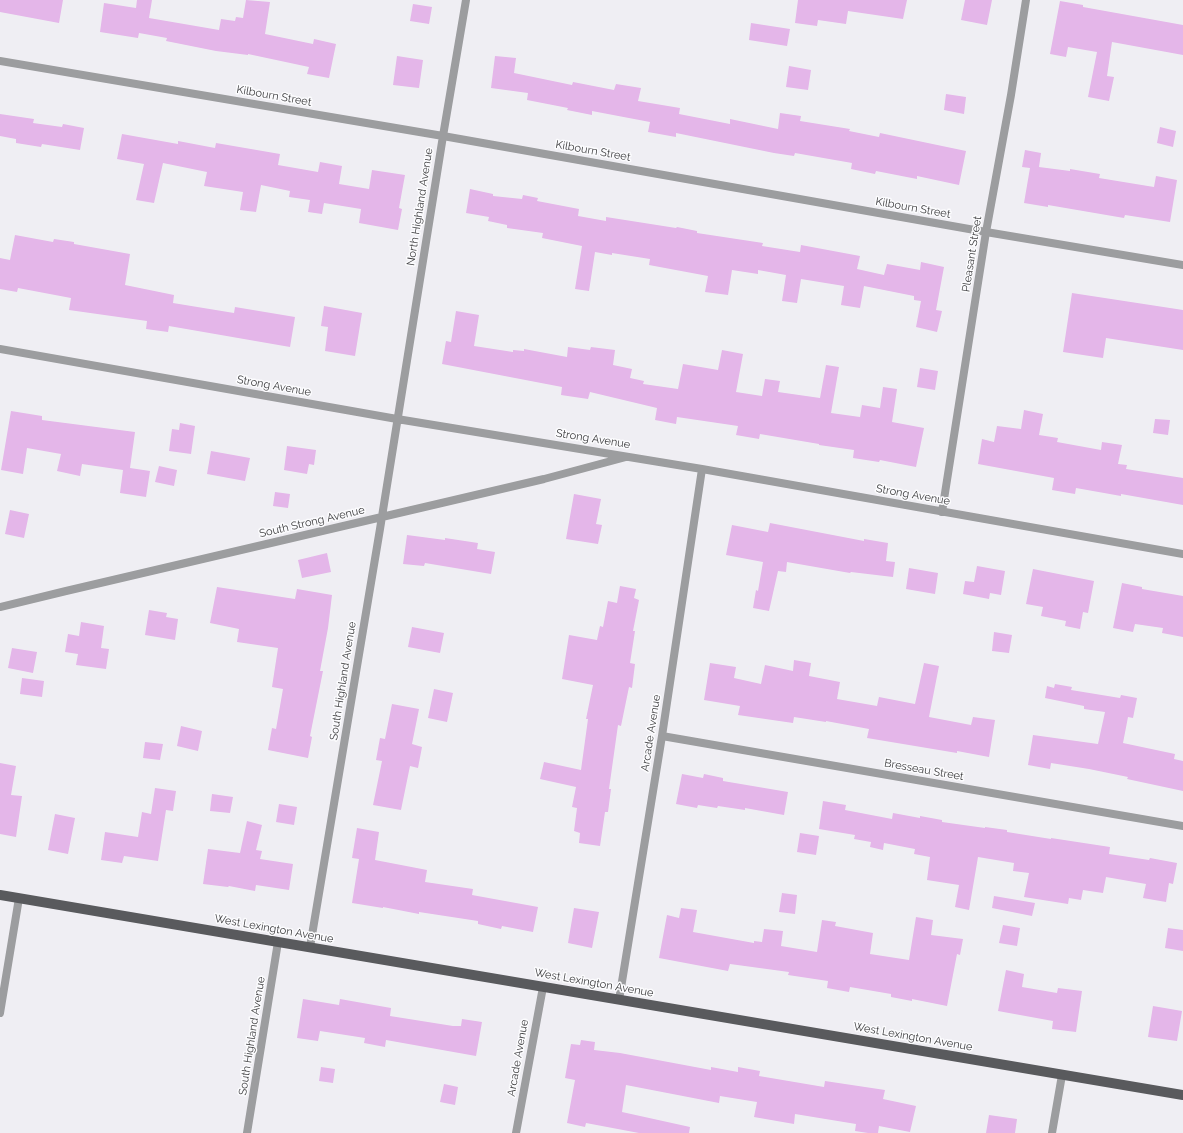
<!DOCTYPE html>
<style>
body{margin:0}
canvas{display:block;background:#efeef3}
</style>
<canvas width="1183" height="1133"></canvas>
<script>
const ctx = document.querySelector('canvas').getContext('2d');
ctx.lineJoin = 'round';
function fill(path, color) {
  ctx.fillStyle = color;
  ctx.fill(path, 'evenodd');
}
function toPath(rows) {
  const path = new Path2D();
  for (const r of rows) {
    path.moveTo(r[0], r[1]);
    for (let i = 2; i < r.length; i += 2) path.lineTo(r[i], r[i + 1]);
  }
  return path;
}
function strokePath(path, color, width, dash) {
  ctx.strokeStyle = color;
  ctx.lineWidth = width;
  ctx.lineCap = dash ? 'butt' : 'round';
  ctx.setLineDash(dash || []);
  ctx.stroke(path);
}
function write(font, color, halo, rows, align = 'center') {
  ctx.font = font + ' Raleway,sans-serif';
  ctx.lineWidth = 3;
  ctx.setLineDash([]);
  ctx.textBaseline = 'middle';
  ctx.strokeStyle = halo;
  ctx.fillStyle = color;
  for (const [text, x, y, turn = 0] of rows) {
    ctx.save();
    ctx.translate(x, y);
    ctx.rotate((+turn || 0) * Math.PI / 180);
    ctx.textAlign = isNaN(turn) ? turn : align;
    if (halo) ctx.strokeText(text, 0, 0);
    ctx.fillText(text, 0, 0);
    ctx.restore();
  }
}
fill(toPath([
 [0,0,63,0,59,23,0,12],
 [137,0,152,0,149,18,219,30,221,19,235,21,236,17,243,18,246,0,270,2,265,34,313,44,314,39,336,44,329,78,307,74,309,67,248,54,248,55,216,51,166,41,167,38,139,33,138,38,100,32,104,3,136,8],
 [798,0,907,0,903,19,848,11,846,24,818,20,817,26,795,23],
 [965,0,992,0,987,25,961,20],
 [1060,1,1083,5,1083,7,1183,25,1183,55,1112,42,1107,76,1114,77,1109,101,1088,97,1097,52,1068,47,1066,57,1050,54],
 [413,4,432,7,429,24,410,21],
 [751,23,790,29,787,46,749,40],
 [397,56,423,60,419,88,393,85],
 [495,56,516,58,514,73,572,85,573,82,614,90,616,84,641,88,638,101,680,108,679,114,730,124,730,119,778,129,780,113,801,116,800,121,850,129,849,131,879,137,880,133,966,151,959,185,917,176,917,179,876,171,875,174,851,169,852,163,795,153,794,156,774,153,676,133,676,137,648,132,650,122,592,111,592,115,567,110,568,108,527,100,528,93,491,88],
 [789,66,811,70,808,90,786,87],
 [946,94,966,97,964,114,944,110],
 [0,114,34,119,33,123,62,127,63,124,84,128,80,150,42,144,41,147,16,143,16,139,0,136],
 [1160,127,1176,131,1173,147,1157,143],
 [122,134,178,144,178,141,215,148,216,143,280,154,278,165,318,172,320,162,342,166,339,184,369,189,372,170,405,175,399,208,402,209,398,230,359,223,361,209,324,203,322,214,308,212,310,200,289,197,290,191,261,185,256,212,240,210,243,192,204,186,207,172,163,163,154,203,136,200,144,164,117,159],
 [1025,150,1041,153,1039,167,1070,171,1070,169,1100,174,1099,178,1154,187,1156,176,1177,180,1170,222,1125,215,1124,218,1048,205,1048,207,1024,203,1030,168,1022,167],
 [470,189,493,194,493,196,522,199,523,195,538,198,537,201,579,209,578,216,606,221,606,217,676,228,677,227,697,231,697,233,763,243,762,246,800,252,801,245,860,256,857,269,884,275,887,264,920,270,921,262,944,267,936,310,942,311,937,332,916,327,921,301,914,300,914,296,864,286,860,308,841,305,844,286,801,279,797,303,782,301,786,275,758,270,758,274,732,270,728,295,705,292,708,276,649,265,650,259,612,253,612,255,595,252,589,291,575,289,582,246,542,238,543,233,507,228,507,225,488,221,489,217,466,213],
 [15,235,53,242,54,239,74,242,74,244,130,254,125,285,174,295,173,303,234,313,235,307,295,317,290,347,169,326,168,332,146,329,147,321,69,310,71,298,18,288,17,292,0,289,0,258,10,260],
 [1072,293,1183,310,1183,350,1106,338,1103,358,1063,352],
 [324,306,362,313,355,356,325,351,328,327,321,326],
 [456,311,479,315,474,346,513,352,513,350,524,351,524,349,567,357,568,347,590,350,591,347,615,350,613,365,632,369,630,378,644,381,643,384,678,389,683,364,718,370,722,350,743,354,736,392,762,396,765,379,780,381,778,392,820,398,826,365,839,367,831,413,860,417,862,405,880,408,883,387,897,389,892,422,924,428,916,467,880,460,879,462,853,458,854,450,819,445,819,444,760,434,759,439,736,435,738,426,677,417,676,424,655,420,657,408,590,392,588,399,561,395,562,387,442,364,446,341,451,342],
 [920,368,938,371,935,390,917,387],
 [1024,410,1043,414,1039,435,1058,438,1057,442,1101,450,1102,442,1122,445,1118,464,1127,465,1126,469,1183,478,1183,505,1121,494,1121,496,1076,488,1075,494,1052,490,1054,478,978,464,982,439,994,442,997,426,1021,429],
 [11,411,42,416,42,420,135,432,130,468,150,471,146,497,120,493,123,470,82,464,80,476,57,471,61,454,27,448,23,474,1,470],
 [1155,419,1170,420,1168,435,1153,433],
 [180,423,195,426,191,454,169,451,172,429,179,430],
 [287,446,316,450,314,465,309,464,307,474,284,470],
 [211,451,250,458,245,481,207,474],
 [159,466,177,470,174,486,155,482],
 [275,492,290,494,288,508,273,506],
 [574,494,601,499,596,524,602,525,598,544,566,539],
 [10,510,29,514,24,538,5,534],
 [770,523,864,541,864,539,888,543,886,561,895,562,893,577,851,572,850,573,787,562,786,572,778,571,769,611,753,608,756,590,758,591,763,562,726,555,732,525,768,532],
 [407,535,445,540,445,538,478,543,477,549,495,552,491,574,425,563,424,566,403,564],
 [327,553,331,572,302,578,298,560],
 [977,566,1005,571,1001,595,990,593,989,599,963,594,965,581,974,582],
 [909,568,938,573,935,594,906,589],
 [1033,569,1094,581,1088,613,1083,612,1080,629,1065,626,1066,621,1041,616,1043,607,1026,604],
 [1122,583,1142,587,1142,589,1183,596,1183,637,1162,633,1163,628,1135,624,1133,632,1113,628],
 [620,586,636,589,634,598,639,600,633,631,635,631,630,663,635,664,632,688,629,687,621,726,618,725,609,789,611,789,608,812,605,812,600,846,579,843,580,833,574,831,577,808,572,807,576,787,540,779,544,762,581,770,588,719,586,719,593,685,562,679,569,635,597,640,600,626,603,627,608,601,617,603],
 [217,587,295,599,297,589,332,595,328,628,320,671,323,671,310,736,312,737,308,758,268,750,272,728,276,729,283,689,272,687,278,648,237,642,239,629,210,623],
 [149,610,167,613,166,617,178,619,175,640,145,635],
 [81,622,104,626,101,648,109,649,106,669,76,665,78,654,65,652,68,634,79,636],
 [412,627,444,633,440,653,408,647],
 [994,632,1012,635,1009,653,992,651],
 [12,648,37,652,33,673,8,668],
 [794,660,811,663,809,676,840,682,837,699,877,706,879,697,915,704,924,663,939,666,929,717,971,725,973,717,995,720,989,757,957,751,957,753,867,738,869,729,826,721,826,722,794,717,793,723,738,715,740,706,704,700,710,663,736,667,734,678,761,684,765,665,793,671],
 [22,678,44,681,42,697,20,694],
 [1055,684,1072,687,1071,690,1120,698,1121,695,1137,698,1133,718,1128,717,1123,743,1175,754,1174,759,1183,761,1183,791,1127,779,1128,777,1089,769,1051,763,1050,769,1028,765,1033,735,1098,744,1105,712,1084,709,1084,706,1045,698,1047,686,1054,688],
 [434,689,453,693,447,722,428,718],
 [392,704,419,709,412,744,422,747,418,768,410,766,401,810,373,805,382,761,376,760,380,738,385,739],
 [181,726,202,731,198,751,177,746],
 [145,742,163,744,160,760,143,758],
 [0,763,16,766,11,795,22,796,16,837,0,834],
 [682,774,703,778,704,774,723,778,723,781,788,792,784,815,745,808,745,810,718,806,717,808,698,805,697,808,676,804],
 [155,788,176,791,173,811,166,810,158,861,124,856,122,863,101,860,105,832,138,837,142,812,151,814],
 [212,794,233,797,230,813,210,811],
 [823,801,846,805,845,810,892,819,893,813,920,818,920,816,942,820,942,822,985,828,985,827,1007,830,1007,832,1051,839,1051,838,1110,847,1109,854,1149,860,1150,858,1177,863,1173,884,1169,883,1166,902,1143,898,1146,884,1106,877,1103,893,1083,890,1081,900,1069,898,1068,904,1024,897,1029,873,1013,871,1014,863,978,857,969,910,955,907,959,885,927,880,930,857,914,854,915,849,884,843,883,850,870,847,871,842,854,839,855,835,819,829],
 [279,804,297,807,294,825,276,822],
 [55,814,75,818,68,854,48,850],
 [247,821,262,825,256,850,262,851,260,859,293,864,289,890,256,885,255,891,229,886,228,887,203,884,208,849,240,853],
 [357,828,379,832,375,860,427,870,425,882,473,889,472,895,538,907,533,932,502,926,501,929,478,924,478,921,419,912,419,914,383,907,383,908,352,903,359,859,352,858],
 [800,833,819,836,816,855,797,852],
 [782,893,797,895,795,914,779,912],
 [994,896,1035,903,1032,916,992,908],
 [574,908,599,912,592,948,568,943],
 [681,908,697,910,693,932,754,943,754,941,762,942,764,929,783,931,781,946,817,952,822,920,836,922,835,926,873,933,870,954,909,960,916,917,933,920,931,935,963,939,960,955,957,954,947,1006,912,999,912,1001,891,997,891,994,850,987,849,992,827,988,828,981,788,975,789,972,730,964,728,971,659,958,667,915,679,918],
 [1003,925,1020,928,1017,946,999,943],
 [1168,928,1183,930,1183,951,1165,948],
 [1006,970,1024,974,1022,987,1057,993,1058,988,1082,991,1076,1032,1052,1029,1053,1021,998,1011],
 [303,999,339,1005,340,999,391,1008,390,1016,453,1026,461,1026,462,1019,482,1022,476,1056,386,1040,385,1047,364,1043,365,1038,320,1031,318,1041,297,1038],
 [1153,1006,1182,1011,1177,1041,1148,1037],
 [581,1040,595,1042,594,1050,620,1053,711,1070,711,1067,738,1072,738,1067,760,1071,759,1076,824,1087,825,1081,885,1090,883,1099,916,1106,910,1132,879,1126,878,1133,868,1133,855,1131,856,1124,795,1114,794,1124,754,1117,757,1102,720,1096,719,1103,626,1085,622,1112,690,1127,689,1133,639,1133,586,1123,585,1127,567,1123,575,1080,565,1078,571,1044,580,1045],
 [321,1067,335,1069,333,1083,319,1081],
 [444,1084,458,1087,455,1105,440,1102],
 [989,1115,1017,1119,1015,1133,986,1133]
]), '#e4b6e9');
strokePath(toPath([
 [0,61,443,136,986,232,1183,265],
 [0,349,397,419,702,469,1183,554],
 [942,512,986,232,1011,95,1026,0],
 [0,607,66,591,544,479,626,457],
 [662,736,1183,826],
 [310,947,380,529,443,136,466,0],
 [619,1000,662,736,702,469],
 [0,1013,19,898],
 [247,1133,278,942],
 [516,1133,543,987],
 [1052,1133,1062,1075]
]), '#9c9d9f', 8);
strokePath(toPath([
 [0,895,1183,1095]
]), '#595a5d', 10);
write('11px', '#3c3c3e', '#fcfcfe', [
 ["Kilbourn Street",274,96,10],
 ["Kilbourn Street",593,151,10],
 ["North Highland Avenue",420,207,-81],
 ["Kilbourn Street",913,208,10],
 ["Pleasant Street",972,254,-81],
 ["Strong Avenue",274,386,10],
 ["Strong Avenue",593,439,9],
 ["Strong Avenue",913,495,10],
 ["South Strong Avenue",312,522,-13],
 ["South Highland Avenue",343,681,-81],
 ["Arcade Avenue",651,733,-81],
 ["Bresseau Street",924,770,10],
 ["West Lexington Avenue",274,929,10],
 ["West Lexington Avenue",594,983,10],
 ["South Highland Avenue",252,1036,-81],
 ["West Lexington Avenue",913,1037,10],
 ["Arcade Avenue",518,1058,-80]
]);
</script>
